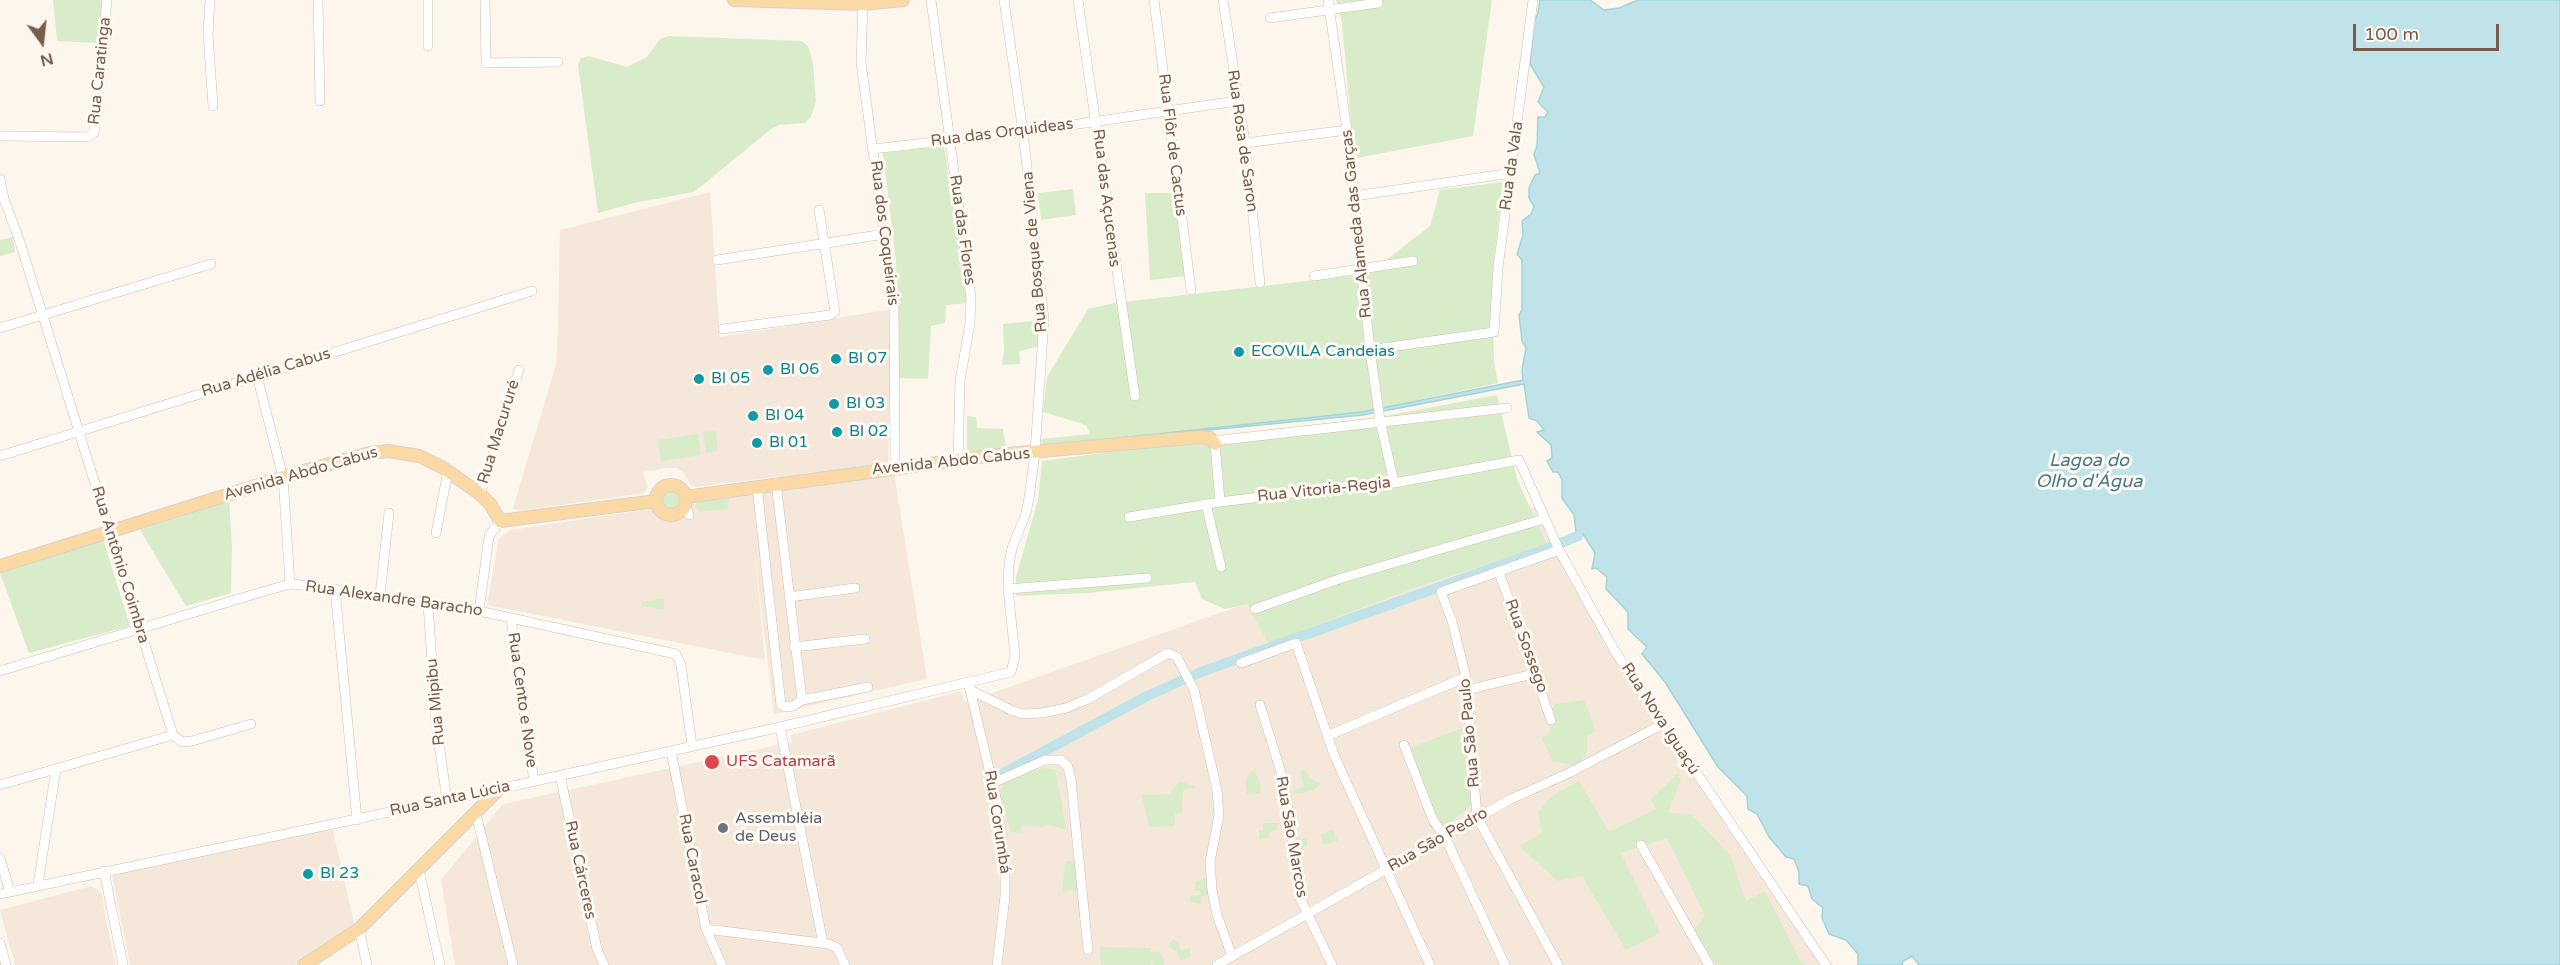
<!DOCTYPE html>
<meta charset="utf-8">
<style>
body{margin:0}
#map{position:relative;width:2560px;height:965px;overflow:hidden;background:#fdf6ec;font-family:"Varela Round",sans-serif}
canvas{display:block}
.north{position:absolute;left:12px;top:12px;width:60px;height:60px;-webkit-text-stroke:4px #fffaf3;paint-order:stroke;rotate:165deg;font-size:16px;font-weight:700;line-height:24px;text-align:center;color:#7a5c4d}
.north::after{content:'';display:block;margin:auto;width:21px;height:27px;background:#7a5c4d;clip-path:polygon(50% 0,100% 100%,50% 72%,0 100%)}
.scale{position:absolute;left:2353px;top:24px;width:146px;height:27px;box-sizing:border-box;border:3px solid #7a5c4d;border-top:0;padding-left:8px;font-size:18px;line-height:21px;white-space:nowrap;color:#7a5c4d;-webkit-text-stroke:4px #fffaf3;paint-order:stroke}
</style>
<div id="map">
<canvas width="2560" height="965"></canvas>
<div class="north">N</div>
<div class="scale">100 m</div>
</div>
<script>
const ctx = document.querySelector('canvas').getContext('2d');
ctx.lineJoin = 'round';
function fill(path, color) {
  ctx.fillStyle = color;
  ctx.fill(path, 'evenodd');
}
function toPath(rows) {
  const path = new Path2D();
  for (const r of rows) {
    if (r.length === 3) {
      path.moveTo(r[0] + r[2], r[1]);
      path.arc(r[0], r[1], r[2], 0, 2 * Math.PI);
      continue;
    }
    path.moveTo(r[0], r[1]);
    for (let i = 2; i < r.length; i += 2) path.lineTo(r[i], r[i + 1]);
  }
  return path;
}
function strokePath(path, color, width, dash) {
  ctx.strokeStyle = color;
  ctx.lineWidth = width;
  ctx.lineCap = dash ? 'butt' : 'round';
  ctx.setLineDash(dash || []);
  ctx.stroke(path);
}
function write(font, color, halo, rows, align = 'center') {
  ctx.font = font + ' "Varela Round",sans-serif';
  ctx.lineWidth = 6;
  ctx.setLineDash([]);
  ctx.textBaseline = 'middle';
  ctx.strokeStyle = halo;
  ctx.fillStyle = color;
  for (const [text, x, y, turn = 0] of rows) {
    ctx.save();
    ctx.translate(x, y);
    ctx.rotate((+turn || 0) * Math.PI / 180);
    ctx.textAlign = isNaN(turn) ? turn : align;
    if (halo) ctx.strokeText(text, 0, 0);
    ctx.fillText(text, 0, 0);
    ctx.restore();
  }
}
fill(toPath([
 [710,192,720,337,893,309,888,461,890,463,695,487,690,484,682,471,677,468,667,468,643,472,648,487,644,493,519,511,513,508,557,361,560,230],
 [894,473,927,679,774,714,755,556,765,660,487,605,499,538,511,530,649,509,662,519,675,519,686,513,693,502],
 [1538,506,1578,587,1672,731,1833,965,455,965,441,880,503,804,792,742,791,735,962,691,964,702,975,699,1248,603],
 [332,826,355,928,294,965,130,965,111,869],
 [91,886,101,892,115,965,15,965,0,910]
]), '#f5e8da');
fill(toPath([
 [53,0,102,0,100,43,57,41],
 [1336,0,1492,0,1473,136,1357,158,1352,133,1342,23],
 [668,36,802,41,808,46,813,63,816,101,811,117,805,123,779,125,771,129,694,192,634,203,598,213,578,65,581,58,589,56,627,67,647,57,660,39],
 [944,146,968,303,946,305,945,323,931,326,928,379,899,378,896,261,883,153],
 [1503,182,1492,276,1494,362,1498,383,1362,412,1042,446,1041,439,1090,434,1086,425,1043,412,1047,377,1088,309,1114,303,1368,274,1430,226,1440,190],
 [1073,189,1076,215,1041,220,1038,193],
 [1145,193,1176,193,1187,276,1150,280],
 [13,237,15,252,0,256,0,240],
 [1041,307,1041,346,1019,351,1020,364,1002,365,1004,351,1003,324,1034,321,1034,310],
 [1497,395,1517,479,1547,545,1423,585,1268,643,1248,604,1225,609,1202,599,1195,582,1088,593,1016,596,1016,577,1038,500,1042,461,1385,416],
 [967,416,976,417,977,428,1003,429,1007,452,967,456],
 [716,431,718,451,706,453,703,432],
 [698,434,701,455,661,461,658,440],
 [671,501,11],
 [732,495,727,504,729,509,699,512,695,506,697,501],
 [229,501,232,545,231,593,186,606,140,530],
 [103,539,130,626,29,653,0,573],
 [664,598,664,610,642,606,642,602],
 [1584,700,1596,731,1587,736,1587,752,1577,765,1553,762,1541,737,1549,735,1554,704],
 [1471,725,1474,803,1444,828,1437,821,1406,749],
 [1044,768,1055,769,1067,830,1050,825,1042,827,1022,825,1021,833,1011,832,999,792,1006,780],
 [1254,770,1261,785,1260,793,1247,794,1245,783,1249,774],
 [1305,770,1309,777,1321,784,1312,791,1295,794,1292,791,1304,786,1300,772],
 [1678,773,1681,781,1668,812,1692,815,1730,855,1746,901,1765,891,1800,960,1806,965,1716,965,1694,930,1705,915,1667,838,1621,853,1660,933,1626,950,1582,876,1558,881,1519,846,1542,833,1538,813,1550,797,1579,781,1609,832,1656,809,1651,799],
 [1179,781,1196,787,1183,790,1182,813,1175,814,1175,826,1149,827,1142,795,1170,794],
 [1263,823,1279,823,1276,830,1270,832,1268,838,1259,839,1259,831,1263,830],
 [1332,829,1338,841,1323,845,1321,834],
 [1307,838,1307,847,1302,848,1305,852,1300,859,1295,854,1300,848,1297,848,1295,839],
 [1076,860,1078,891,1068,890,1062,893,1065,862],
 [1203,878,1209,880,1211,896,1202,896,1201,904,1190,902,1190,896,1201,895,1200,891,1194,890,1196,881,1203,880],
 [1173,939,1179,943,1180,950,1190,948,1191,956,1180,961,1178,952,1168,946],
 [1100,947,1151,948,1151,953,1159,951,1165,962,1163,965,1153,965,1150,962,1150,965,1101,965]
]), '#d8ecc9');
const water = toPath([
 [1540,0,1590,0,1604,10,1619,8,1638,0,2560,0,2560,965,1919,965,1912,956,1902,962,1903,965,1858,965,1858,954,1846,940,1829,934,1822,918,1823,908,1812,899,1808,886,1799,884,1799,872,1794,859,1786,857,1769,837,1757,814,1748,809,1747,796,1718,767,1665,682,1642,654,1647,647,1628,629,1628,612,1606,589,1607,577,1596,568,1592,569,1595,553,1583,534,1576,532,1574,515,1562,498,1562,480,1558,472,1553,472,1547,461,1552,458,1551,445,1537,432,1544,430,1537,421,1529,418,1524,384,1363,415,1045,446,1362,412,1523,380,1522,370,1526,348,1522,341,1519,315,1522,310,1522,260,1517,254,1523,235,1522,221,1531,214,1534,207,1529,198,1529,188,1535,175,1540,173,1534,154,1537,146,1538,117,1545,117,1548,112,1538,102,1544,87,1530,64,1534,23,1538,13,1540,0]
]);
fill(water, '#bfe3e8');
strokePath(water, '#a5d3da', 1.5);
strokePath(toPath([
 [1002,774,1147,696,1201,672,1546,549,1578,536]
]), '#bfe3e8', 10);
const minor = toPath([
 [210,0,208,34,213,106],
 [318,0,320,101],
 [485,0,486,63,558,62],
 [863,0,861,62,894,310,895,467],
 [931,0,971,298,970,323,960,381,958,460],
 [1078,0,1135,396],
 [1154,0,1191,290],
 [1223,0,1245,143,1260,283],
 [1328,0,1347,130,1370,350,1380,420,1394,483],
 [1270,18,1378,3],
 [428,46,428,0],
 [0,136,87,137,94,133,107,0],
 [1245,143,1347,130],
 [873,149,1023,132,1237,101],
 [0,179,4,199,20,242,173,735,182,742,192,741,251,724],
 [1354,196,1512,173],
 [717,260,885,234],
 [1314,276,1413,261],
 [0,328,211,264],
 [723,329,830,315,835,312,819,210],
 [1370,350,1494,332,1498,268,1533,0],
 [257,376,283,477,290,584],
 [1213,441,1507,408],
 [1215,444,1220,502],
 [0,456,532,291],
 [776,483,802,700],
 [757,486,781,705,786,707,793,706,802,700,868,687],
 [480,494,519,370],
 [1206,504,1221,567],
 [682,510,688,512,689,515],
 [1129,517,1220,502,1382,482,1394,483,1519,460,1559,550,1616,653,1826,965],
 [436,533,448,471],
 [1499,572,1551,720],
 [335,589,357,820],
 [1008,589,1147,578],
 [380,595,389,513],
 [789,597,855,588],
 [428,603,436,723,447,800],
 [1255,609,1342,578,1544,519],
 [479,611,489,536,500,521],
 [511,619,534,781],
 [794,647,865,639],
 [1241,663,1296,643,1334,755,1430,965],
 [0,671,255,594,290,584,311,586,479,611,676,654,681,665,692,746],
 [969,686,997,802,1005,863,1005,896,997,965],
 [970,690,1013,711,1023,714,1042,713,1066,708,1088,699,1168,653,1177,657,1194,690,1217,790,1219,815,1210,862,1212,890,1217,915,1232,956],
 [1467,690,1537,673],
 [1260,705,1284,782,1300,898,1332,965],
 [780,727,823,943],
 [1327,736,1466,677],
 [1404,745,1433,820,1445,837,1505,965],
 [671,751,706,929,722,965],
 [560,775,597,949,604,965],
 [993,783,1045,760,1061,760,1068,767,1071,780,1088,950],
 [0,785,173,735],
 [476,814,513,965],
 [1641,845,1709,965],
 [0,858,10,892],
 [419,870,440,965],
 [104,871,123,965],
 [38,884,56,769],
 [0,894,499,789,780,727,1011,672,1015,656,1008,589,1009,564,1012,548,1026,513,1029,498,1035,453,1044,319,1023,132,1004,0],
 [359,929,367,965],
 [706,929,829,944,837,948,845,965],
 [0,943,6,965],
 [1217,965,1509,800,1571,772,1663,724],
 [1558,965,1477,817,1466,677,1452,621,1441,592,1559,550]
]);
const major = toPath([
 [734,0,863,4,903,0],
 [671,500,15],
 [685,497,996,455,1200,437,1210,438,1215,444],
 [0,566,300,472,370,453,388,451,419,456,442,467,480,494,491,505,500,521,656,501],
 [304,965,359,929,499,789]
]);
strokePath(minor, '#d1beb0', 10);
strokePath(major, '#dad1cd', 14);
strokePath(minor, '#fff', 9);
strokePath(major, '#fbd9a5', 12);
for (const [x, y, r, color] of [
 [1239,352,6,"#0f9aa8"],
 [836,359,6,"#0f9aa8"],
 [768,370,6,"#0f9aa8"],
 [699,379,6,"#0f9aa8"],
 [834,404,6,"#0f9aa8"],
 [753,416,6,"#0f9aa8"],
 [837,432,6,"#0f9aa8"],
 [757,443,6,"#0f9aa8"],
 [712,762,8,"#e0444e"],
 [723,828,6,"#6b7280"],
 [308,874,6,"#0f9aa8"]
]) {
  const dot = new Path2D();
  dot.arc(x, y, r, 0, 2 * Math.PI);
  ctx.fillStyle = color;
  ctx.fill(dot);
  strokePath(dot, '#fffaf3', 2);
}
write('16px', '#7a5c4d', '#fffaf3', [
 ["Rua Caratinga",100,71,-84],
 ["Rua das Orquideas",1002,133,-7],
 ["Rua Rosa de Saron",1242,141,82],
 ["Rua Flôr de Cactus",1172,145,83],
 ["Rua da Vala",1512,166,-82],
 ["Rua das Açucenas",1106,198,83],
 ["Rua Alameda das Garças",1357,224,-96],
 ["Rua das Flores",962,230,82],
 ["Rua dos Coqueirais",884,233,83],
 ["Rua Bosque de Viena",1035,252,-95],
 ["Rua Adélia Cabus",266,373,-17],
 ["Rua Macururé",499,432,-73],
 ["Avenida Abdo Cabus",951,462,-6],
 ["Avenida Abdo Cabus",301,474,-16],
 ["Rua Vitoria-Regia",1324,490,-6],
 ["Rua Antônio Coimbra",120,565,73],
 ["Rua Alexandre Baracho",394,599,8],
 ["Rua Sossego",1526,646,70],
 ["Rua Cento e Nove",522,700,82],
 ["Rua Mipibu",436,702,-95],
 ["Rua Nova Iguaçú",1660,719,57],
 ["Rua São Paulo",1470,733,-95],
 ["Rua Santa Lúcia",450,799,-12],
 ["Rua Corumbá",997,822,81],
 ["Rua São Marcos",1291,837,80],
 ["Rua São Pedro",1438,840,-30],
 ["Rua Caracol",692,859,79],
 ["Rua Cárceres",580,870,78]
]);
write('16px', '#0d838f', '#fffaf3', [
 ["ECOVILA Candeias",1251,352],
 ["Bl 07",848,359],
 ["Bl 06",780,370],
 ["Bl 05",711,379],
 ["Bl 03",846,404],
 ["Bl 04",765,416],
 ["Bl 02",849,432],
 ["Bl 01",769,443],
 ["Bl 23",320,874]
], 'left');
write('16px', '#be3a42', '#fffaf3', [
 ["UFS Catamarã",726,762]
], 'left');
write('16px', '#5b616d', '#fffaf3', [
 ["Assembléia",735,819],
 ["de Deus",735,837]
], 'left');
write('italic 18px', '#437c86', '#fffaf3', [
 ["Lagoa do",2089,461],
 ["Olho d'Água",2089,482]
]);
</script>
